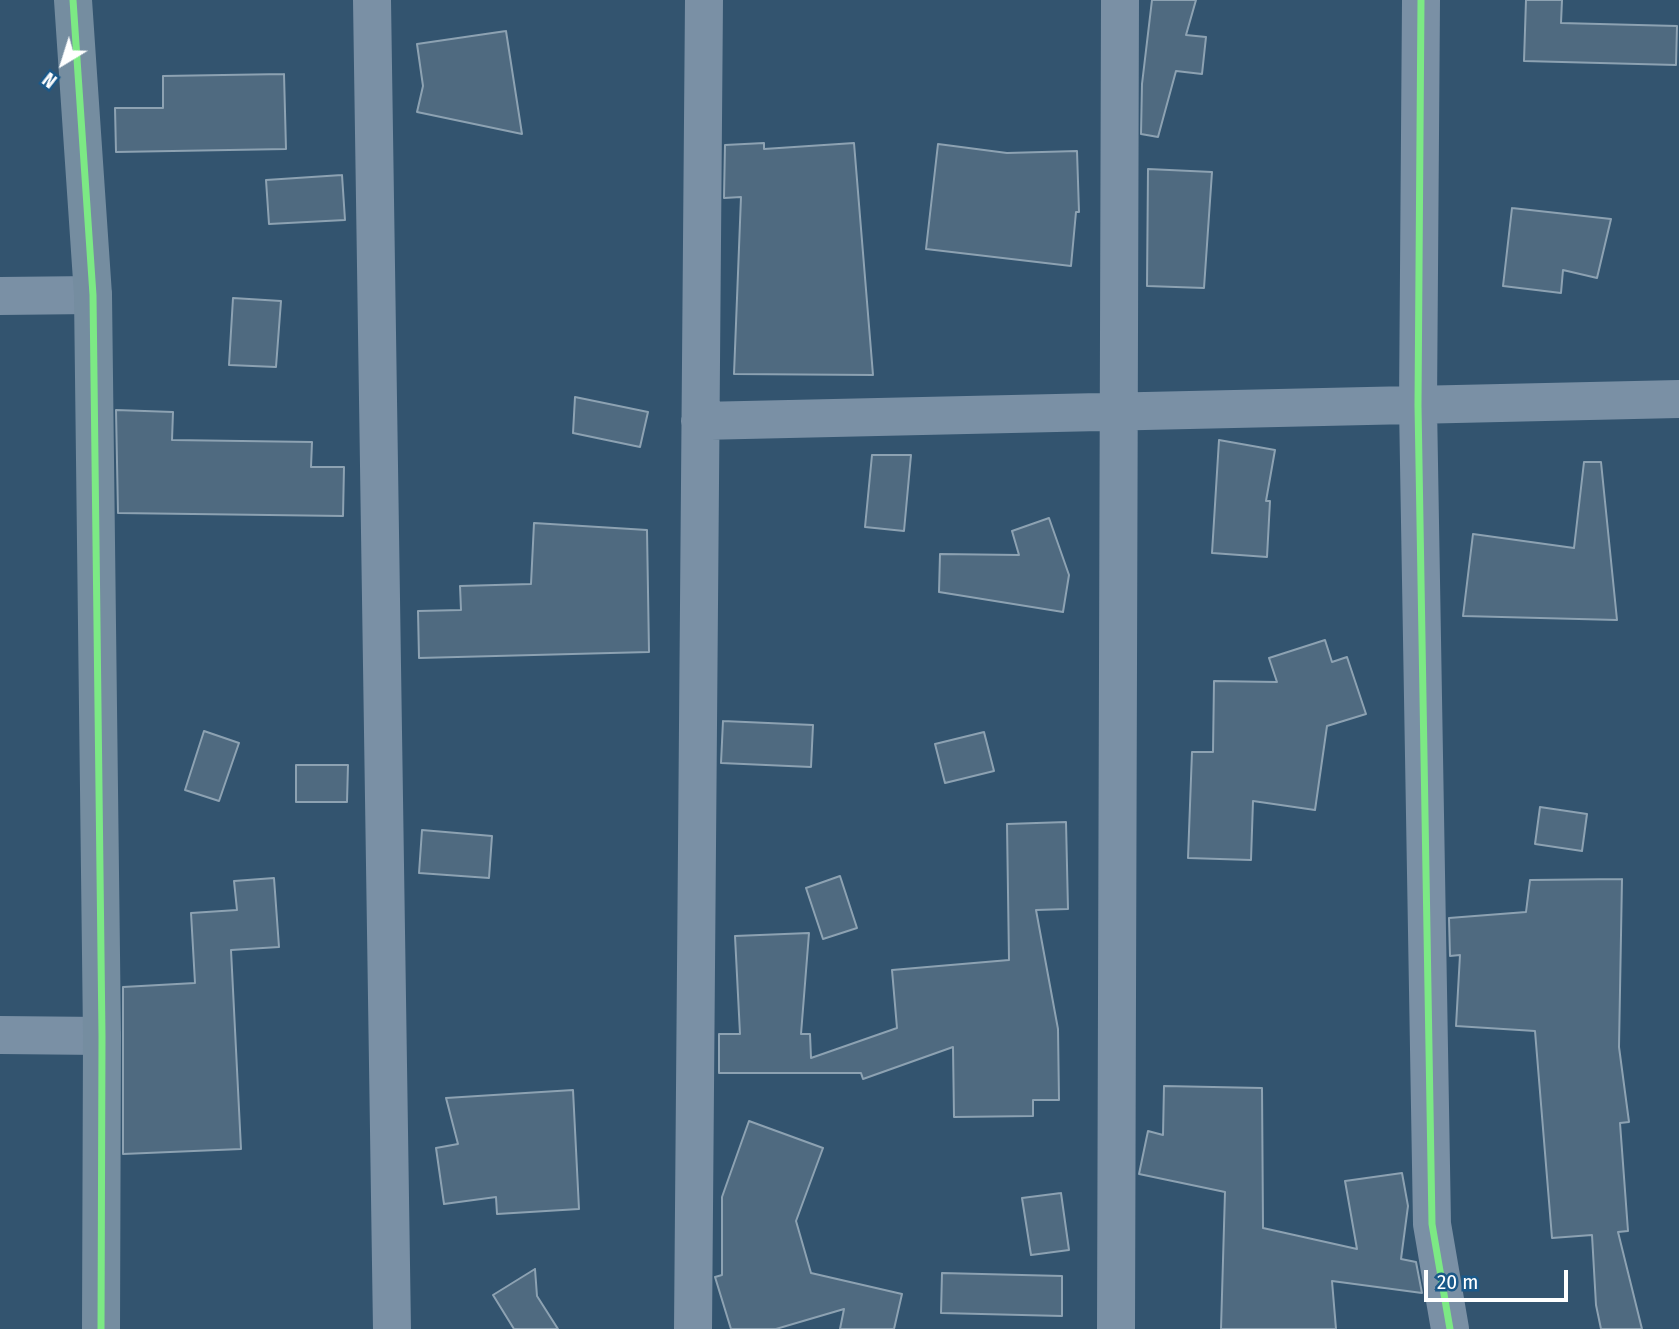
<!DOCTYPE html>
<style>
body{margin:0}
#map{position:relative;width:1679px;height:1329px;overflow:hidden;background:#33546f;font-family:"Fira Sans Condensed",sans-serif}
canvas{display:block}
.north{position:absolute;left:28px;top:28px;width:70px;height:70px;-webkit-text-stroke:5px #1a5888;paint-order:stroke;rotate:218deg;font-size:19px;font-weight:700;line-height:28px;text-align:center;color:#fff}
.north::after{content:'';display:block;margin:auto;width:24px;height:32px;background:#fff;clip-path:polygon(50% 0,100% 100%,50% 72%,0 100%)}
.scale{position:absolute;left:1424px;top:1270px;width:144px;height:32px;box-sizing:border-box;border:4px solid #fff;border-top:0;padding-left:9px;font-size:21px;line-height:24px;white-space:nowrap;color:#fff;-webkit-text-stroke:5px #1a5888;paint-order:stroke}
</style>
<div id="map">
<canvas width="1679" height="1329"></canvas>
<div class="north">N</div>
<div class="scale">20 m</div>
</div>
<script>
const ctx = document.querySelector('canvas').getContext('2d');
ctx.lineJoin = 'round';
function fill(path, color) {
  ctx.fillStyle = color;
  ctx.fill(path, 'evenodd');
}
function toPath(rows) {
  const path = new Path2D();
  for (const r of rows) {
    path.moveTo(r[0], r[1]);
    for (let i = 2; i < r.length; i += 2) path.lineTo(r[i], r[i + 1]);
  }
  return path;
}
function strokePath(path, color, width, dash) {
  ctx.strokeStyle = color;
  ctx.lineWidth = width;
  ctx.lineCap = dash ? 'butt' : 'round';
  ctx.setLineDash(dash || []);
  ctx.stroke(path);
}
const building = toPath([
 [1152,0,1196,0,1186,35,1206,37,1202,74,1176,71,1158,137,1141,134,1142,84,1152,0],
 [1526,0,1562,0,1561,23,1677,26,1676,65,1524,61,1526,0],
 [506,31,522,134,417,112,423,86,417,44,506,31],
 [284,74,286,149,116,152,115,108,163,108,163,76,284,74],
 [764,143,764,149,854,143,873,375,734,374,741,197,724,198,725,145,764,143],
 [938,144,1007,153,1077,151,1079,212,1076,212,1071,266,926,249,938,144],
 [1148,169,1212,172,1204,288,1147,286,1148,169],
 [342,175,345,220,269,224,266,180,342,175],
 [1512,208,1611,219,1597,278,1563,270,1561,293,1503,286,1512,208],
 [233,298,281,301,276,367,229,365,233,298],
 [575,397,648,412,640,447,573,433,575,397],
 [116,410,173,412,172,440,312,442,311,467,344,467,343,516,118,513,116,410],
 [1219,440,1275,450,1266,501,1270,501,1267,557,1212,553,1219,440],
 [872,455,911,455,904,531,865,527,872,455],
 [1584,462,1601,462,1617,620,1463,616,1473,534,1574,548,1584,462],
 [1049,518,1069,575,1063,612,939,592,940,554,1019,555,1012,531,1049,518],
 [534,523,647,530,649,652,419,658,418,611,461,610,460,586,531,584,534,523],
 [1325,640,1332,662,1347,657,1366,714,1327,726,1315,810,1253,801,1251,860,1188,858,1192,752,1213,752,1214,681,1277,682,1269,658,1325,640],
 [723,721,813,725,811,767,721,763,723,721],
 [204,731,239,743,219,801,185,790,204,731],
 [984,732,994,771,945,783,935,744,984,732],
 [296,765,348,765,347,802,296,802,296,765],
 [1540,807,1587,814,1582,851,1535,844,1540,807],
 [1066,822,1068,909,1036,910,1058,1029,1059,1100,1033,1100,1033,1116,954,1117,953,1047,863,1079,861,1073,719,1073,719,1034,740,1034,735,936,809,933,801,1034,810,1034,811,1058,897,1028,892,970,1009,960,1007,824,1066,822],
 [422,830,492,836,489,878,419,873,422,830],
 [840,876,857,928,823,939,806,888,840,876],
 [274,878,279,947,231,950,241,1149,123,1154,123,987,195,983,191,913,237,910,234,881,274,878],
 [1622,879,1619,1047,1629,1122,1620,1123,1628,1231,1618,1232,1642,1329,1601,1329,1596,1305,1592,1235,1552,1238,1535,1031,1456,1026,1460,955,1450,956,1449,918,1526,912,1530,880,1622,879],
 [1164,1086,1262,1088,1263,1228,1357,1249,1345,1181,1402,1173,1408,1206,1401,1259,1416,1262,1422,1293,1332,1281,1336,1329,1221,1329,1225,1192,1139,1174,1148,1131,1163,1135,1164,1086],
 [573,1090,579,1209,497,1214,496,1197,444,1204,436,1148,458,1144,446,1098,573,1090],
 [749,1121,823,1148,796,1221,811,1273,902,1294,894,1329,840,1329,844,1309,776,1329,731,1329,715,1277,722,1275,722,1197,749,1121],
 [1061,1193,1069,1250,1031,1255,1022,1198,1061,1193],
 [535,1269,537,1296,558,1329,514,1329,493,1295,535,1269],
 [942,1273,1062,1276,1062,1316,941,1313,942,1273]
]);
fill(building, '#4f6a80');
strokePath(building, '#8da2b2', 2);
strokePath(toPath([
 [372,0,392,1329],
 [1421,0,1418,405,1432,1224,1450,1329],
 [0,296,93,295],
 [700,421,1679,399],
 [0,1035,102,1036],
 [693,1329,704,0],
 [1116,1329,1120,0]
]), '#7a90a5', 38);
strokePath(toPath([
 [73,0,93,295,102,1036,101,1329]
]), '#758da0', 38);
strokePath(toPath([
 [73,0,93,295,102,1036,101,1329],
 [1421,0,1418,405,1432,1224,1450,1329]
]), '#7ce984', 7);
</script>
